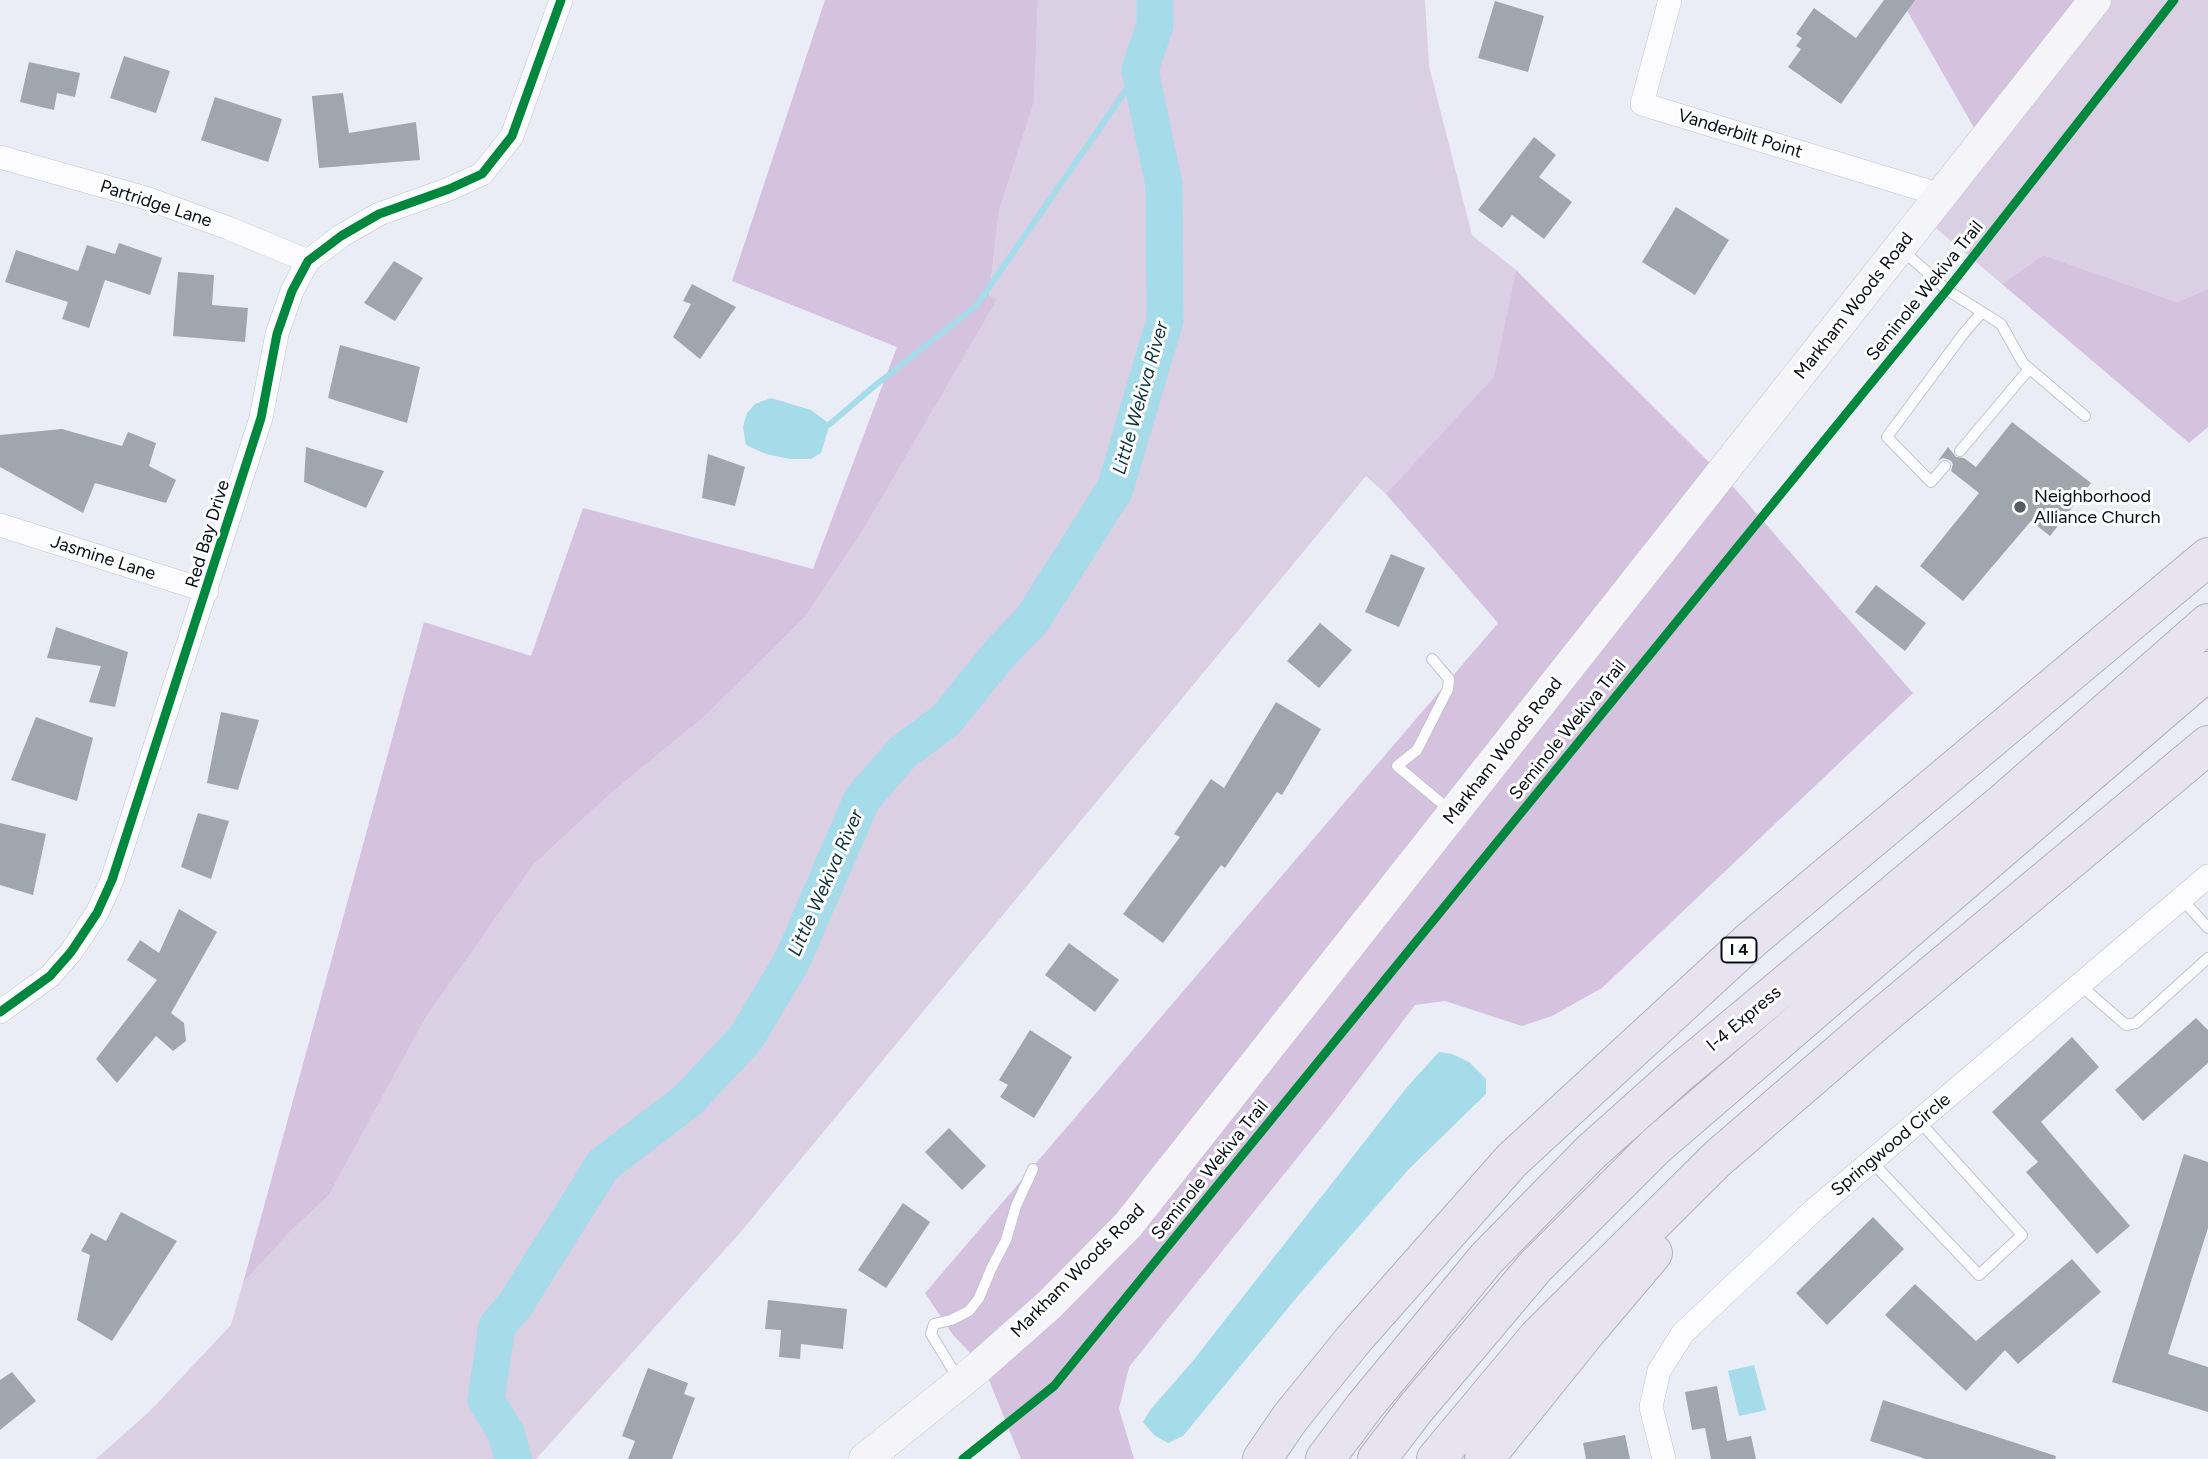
<!DOCTYPE html>
<style>
body{margin:0}
canvas{display:block;background:#eaedf6}
</style>
<canvas width="2208" height="1459"></canvas>
<script>
const ctx = document.querySelector('canvas').getContext('2d');
ctx.lineJoin = 'round';
function fill(path, color) {
  ctx.fillStyle = color;
  ctx.fill(path, 'evenodd');
}
function toPath(rows) {
  const path = new Path2D();
  for (const r of rows) {
    path.moveTo(r[0], r[1]);
    for (let i = 2; i < r.length; i += 2) path.lineTo(r[i], r[i + 1]);
  }
  return path;
}
function strokePath(path, color, width, dash) {
  ctx.strokeStyle = color;
  ctx.lineWidth = width;
  ctx.lineCap = dash ? 'butt' : 'round';
  ctx.setLineDash(dash || []);
  ctx.stroke(path);
}
function write(font, color, halo, rows, align = 'center') {
  ctx.font = font + ' Figtree,sans-serif';
  ctx.lineWidth = 6;
  ctx.setLineDash([]);
  ctx.textBaseline = 'middle';
  ctx.strokeStyle = halo;
  ctx.fillStyle = color;
  for (const [text, x, y, turn = 0] of rows) {
    ctx.save();
    ctx.translate(x, y);
    ctx.rotate((+turn || 0) * Math.PI / 180);
    ctx.textAlign = isNaN(turn) ? turn : align;
    if (halo) ctx.strokeText(text, 0, 0);
    ctx.fillText(text, 0, 0);
    ctx.restore();
  }
}
fill(toPath([
 [1038,0,1425,0,1429,66,1472,235,1516,270,1495,377,1386,494,1366,476,739,1234,536,1459,96,1459,151,1410,231,1325,243,1283,291,1231,329,1195,426,1017,533,865,609,795,706,715,804,618,863,530,996,298,989,297,999,211,1034,102],
 [2108,0,2208,0,2208,289,2177,302,2043,255,2002,284,1931,224]
]), '#dbcfe3');
fill(toPath([
 [825,0,1038,0,1034,102,999,211,989,296,997,299,863,530,804,618,706,715,609,795,533,865,426,1017,329,1195,291,1231,243,1283,424,622,531,656,583,508,813,569,897,347,732,281],
 [1901,0,2082,0,1977,133],
 [2043,255,2177,302,2208,289,2208,427,2189,443,2002,284],
 [1516,270,1714,467,1120,1217,974,1357,953,1335,925,1293,1498,623,1386,494,1494,377],
 [1729,482,1913,693,1602,988,1552,1016,1522,1026,1445,1001,1415,1005,1334,1112,1129,1367,1119,1409,1134,1459,1021,1459,989,1380,1135,1232]
]), '#d5c2df');
fill(toPath([
 [771,398,811,410,830,424,821,453,811,459,790,459,766,454,746,445,743,427,747,413,755,404],
 [1439,1052,1452,1054,1469,1062,1486,1079,1486,1094,1409,1169,1297,1297,1183,1436,1168,1443,1154,1435,1143,1422,1151,1409,1192,1362,1408,1086],
 [1754,1365,1766,1410,1739,1416,1728,1371]
]), '#a6dbe9');
strokePath(toPath([
 [830,424,872,388,976,306,1140,70]
]), '#a6dbe9', 6);
strokePath(toPath([
 [513,1459,506,1433,486,1400,497,1326,515,1305,603,1165,688,1100,746,1038,792,961,862,799,903,752,946,720,1000,653,1032,620,1115,489,1165,320,1164,185,1140,70,1155,25,1155,0]
]), '#a6dbe9', 37);
fill(toPath([
 [1884,0,1915,0,1841,104,1788,67,1801,49,1796,46,1802,38,1796,34,1814,8,1856,38],
 [1495,1,1544,16,1528,72,1478,58],
 [124,56,170,71,156,113,110,98],
 [29,62,80,73,75,97,57,93,54,110,20,102],
 [343,93,349,133,416,122,420,160,319,168,312,96],
 [215,97,282,119,268,162,201,140],
 [1534,137,1556,155,1539,177,1572,202,1544,239,1512,215,1502,228,1478,210],
 [1676,207,1729,240,1695,295,1642,262],
 [119,243,162,258,150,295,105,280,89,328,62,319,68,302,5,282,16,250,78,271,87,245,115,254],
 [394,261,423,278,395,321,364,303],
 [178,272,214,275,212,305,248,308,245,342,173,336],
 [692,284,736,307,700,359,673,337,691,304,683,301],
 [340,345,420,367,407,423,328,398],
 [2012,422,2091,483,2050,536,2031,521,1963,601,1920,566,1979,493,1951,471,1953,464,1950,460,1943,458,1938,461,1948,447,1956,457,1964,458,1976,467],
 [62,429,122,446,128,432,156,443,149,466,176,480,166,503,95,483,83,513,0,467,0,435],
 [306,447,384,471,366,508,304,482],
 [708,454,745,467,735,506,702,498],
 [1391,554,1425,568,1399,627,1365,612],
 [1876,585,1926,623,1905,651,1855,612],
 [1320,623,1352,650,1319,688,1287,661],
 [56,627,128,652,115,707,89,702,101,666,47,658],
 [1276,702,1321,729,1282,795,1277,792,1225,868,1221,865,1163,943,1123,914,1180,837,1174,834,1211,779,1224,788],
 [221,712,259,720,238,790,207,783],
 [36,717,93,738,77,801,11,780],
 [198,813,229,821,211,879,181,867],
 [0,823,46,834,33,895,0,885],
 [179,909,217,932,171,1013,184,1023,186,1041,173,1051,156,1036,117,1083,96,1059,157,980,127,960,140,940,159,953],
 [1069,943,1119,980,1095,1012,1045,975],
 [2196,1018,2208,1030,2208,1063,2143,1121,2115,1090],
 [1030,1030,1072,1057,1034,1118,1000,1097,1008,1085,999,1080],
 [2072,1037,2099,1067,2041,1122,2130,1226,2097,1254,2026,1172,2038,1162,1992,1112],
 [949,1128,986,1166,962,1190,925,1152],
 [2184,1154,2208,1162,2208,1228,2168,1354,2208,1367,2208,1412,2112,1382],
 [903,1203,930,1222,886,1288,858,1270],
 [121,1212,177,1241,112,1341,77,1320,90,1255,81,1251,91,1233,106,1241],
 [1873,1217,1904,1249,1827,1325,1796,1293],
 [2072,1259,2101,1292,2018,1364,2005,1350,1966,1391,1885,1315,1915,1284,1976,1341],
 [768,1300,847,1309,843,1349,801,1344,800,1359,779,1357,781,1330,765,1329],
 [648,1368,688,1383,684,1394,695,1398,672,1459,628,1459,635,1441,622,1436],
 [12,1372,36,1401,0,1430,0,1380],
 [1717,1386,1727,1441,1751,1436,1756,1459,1711,1459,1705,1428,1692,1430,1685,1392],
 [1883,1400,2056,1456,2055,1459,1926,1459,1870,1441],
 [1625,1435,1630,1459,1586,1459,1583,1443]
]), '#a0a6ad');
const service = toPath([
 [1901,249,1947,290,2001,324,2023,363,2085,416],
 [1960,451,2029,369],
 [1945,466,1931,482,1887,437,1964,333,1982,312],
 [1432,659,1449,679,1448,689,1417,750,1397,766,1451,811],
 [2182,899,2208,928],
 [2080,985,2126,1025,2136,1023,2208,958],
 [1871,1161,1979,1275,2022,1235,1919,1121],
 [959,1380,931,1334,934,1324,951,1320,969,1311,979,1298,992,1267,1006,1240,1016,1206,1033,1169]
]);
const minor = toPath([
 [1670,0,1642,104,1941,195],
 [0,157,146,198,228,228,308,261],
 [0,525,207,591],
 [0,1012,50,976,71,952,97,913,112,880,261,418,277,334,292,291,308,261,341,236,379,214,449,189,482,174,512,136,561,0],
 [1664,1459,1651,1407,1659,1371,1683,1333,1815,1209,2208,876]
]);
const secondary = toPath([
 [865,1459,972,1373,1049,1305,1128,1225,2095,0]
]);
const motorway = toPath([
 [1262,1459,1290,1418,1354,1339,1512,1160,1751,940,2208,557],
 [1325,1459,1364,1407,1487,1258,1591,1152,1676,1076,2005,801,2208,623],
 [1377,1459,1416,1408,1535,1267,1656,1146,2208,671],
 [1436,1459,1537,1338,1717,1159,1878,1020,2208,745],
 [1484,1459,1587,1331,1653,1253]
]);
strokePath(service, '#c0c4cd', 12);
strokePath(minor, '#c0c4cd', 24);
strokePath(secondary, '#c0c4cd', 33);
strokePath(motorway, '#b1b0bf', 40);
strokePath(service, '#fcfcfe', 10);
strokePath(minor, '#fcfcfe', 23);
strokePath(secondary, '#f5f5f9', 32);
strokePath(motorway, '#e7e4f0', 38);
strokePath(toPath([
 [0,1012,50,976,71,952,97,913,112,880,261,418,277,334,292,291,308,261,341,236,379,214,449,189,482,174,512,136,561,0],
 [963,1459,1054,1386,1947,290,2174,0]
]), '#00873e', 9);
for (const [x, y, r, color] of [
 [2020,507,7,"#575b64"]
]) {
  const dot = new Path2D();
  dot.arc(x, y, r, 0, 2 * Math.PI);
  ctx.fillStyle = color;
  ctx.fill(dot);
  strokePath(dot, '#fff', 2.5);
}
for (const [x, y, w] of [
 [1739,950,35]
]) {
  const box = new Path2D();
  box.roundRect(x - w / 2, y - 12.5, w, 25, 5);
  ctx.fillStyle = '#fff';
  ctx.fill(box);
  strokePath(box, '#080c15', 2);
}
write('bold 16px', '#080c15', null, [
 ["I 4",1739,950]
]);
write('18px', '#080c15', '#fff', [
 ["Vanderbilt Point",1740,134,17],
 ["Partridge Lane",156,204,18],
 ["Seminole Wekiva Trail",1925,291,-51],
 ["Markham Woods Road",1854,306,-52],
 ["Red Bay Drive",208,534,-73],
 ["Jasmine Lane",103,558,18],
 ["Seminole Wekiva Trail",1568,730,-51],
 ["Markham Woods Road",1503,751,-52],
 ["I-4 Express",1744,1019,-40],
 ["Springwood Circle",1891,1145,-40],
 ["Seminole Wekiva Trail",1210,1170,-51],
 ["Markham Woods Road",1078,1271,-45]
]);
write('18px', '#080c15', '#fff', [
 ["Neighborhood",2034,497],
 ["Alliance Church",2034,518]
], 'left');
write('italic 19px', '#0d3239', '#fff', [
 ["Little Wekiva River",1141,398,-74],
 ["Little Wekiva River",826,883,-66]
]);
</script>
